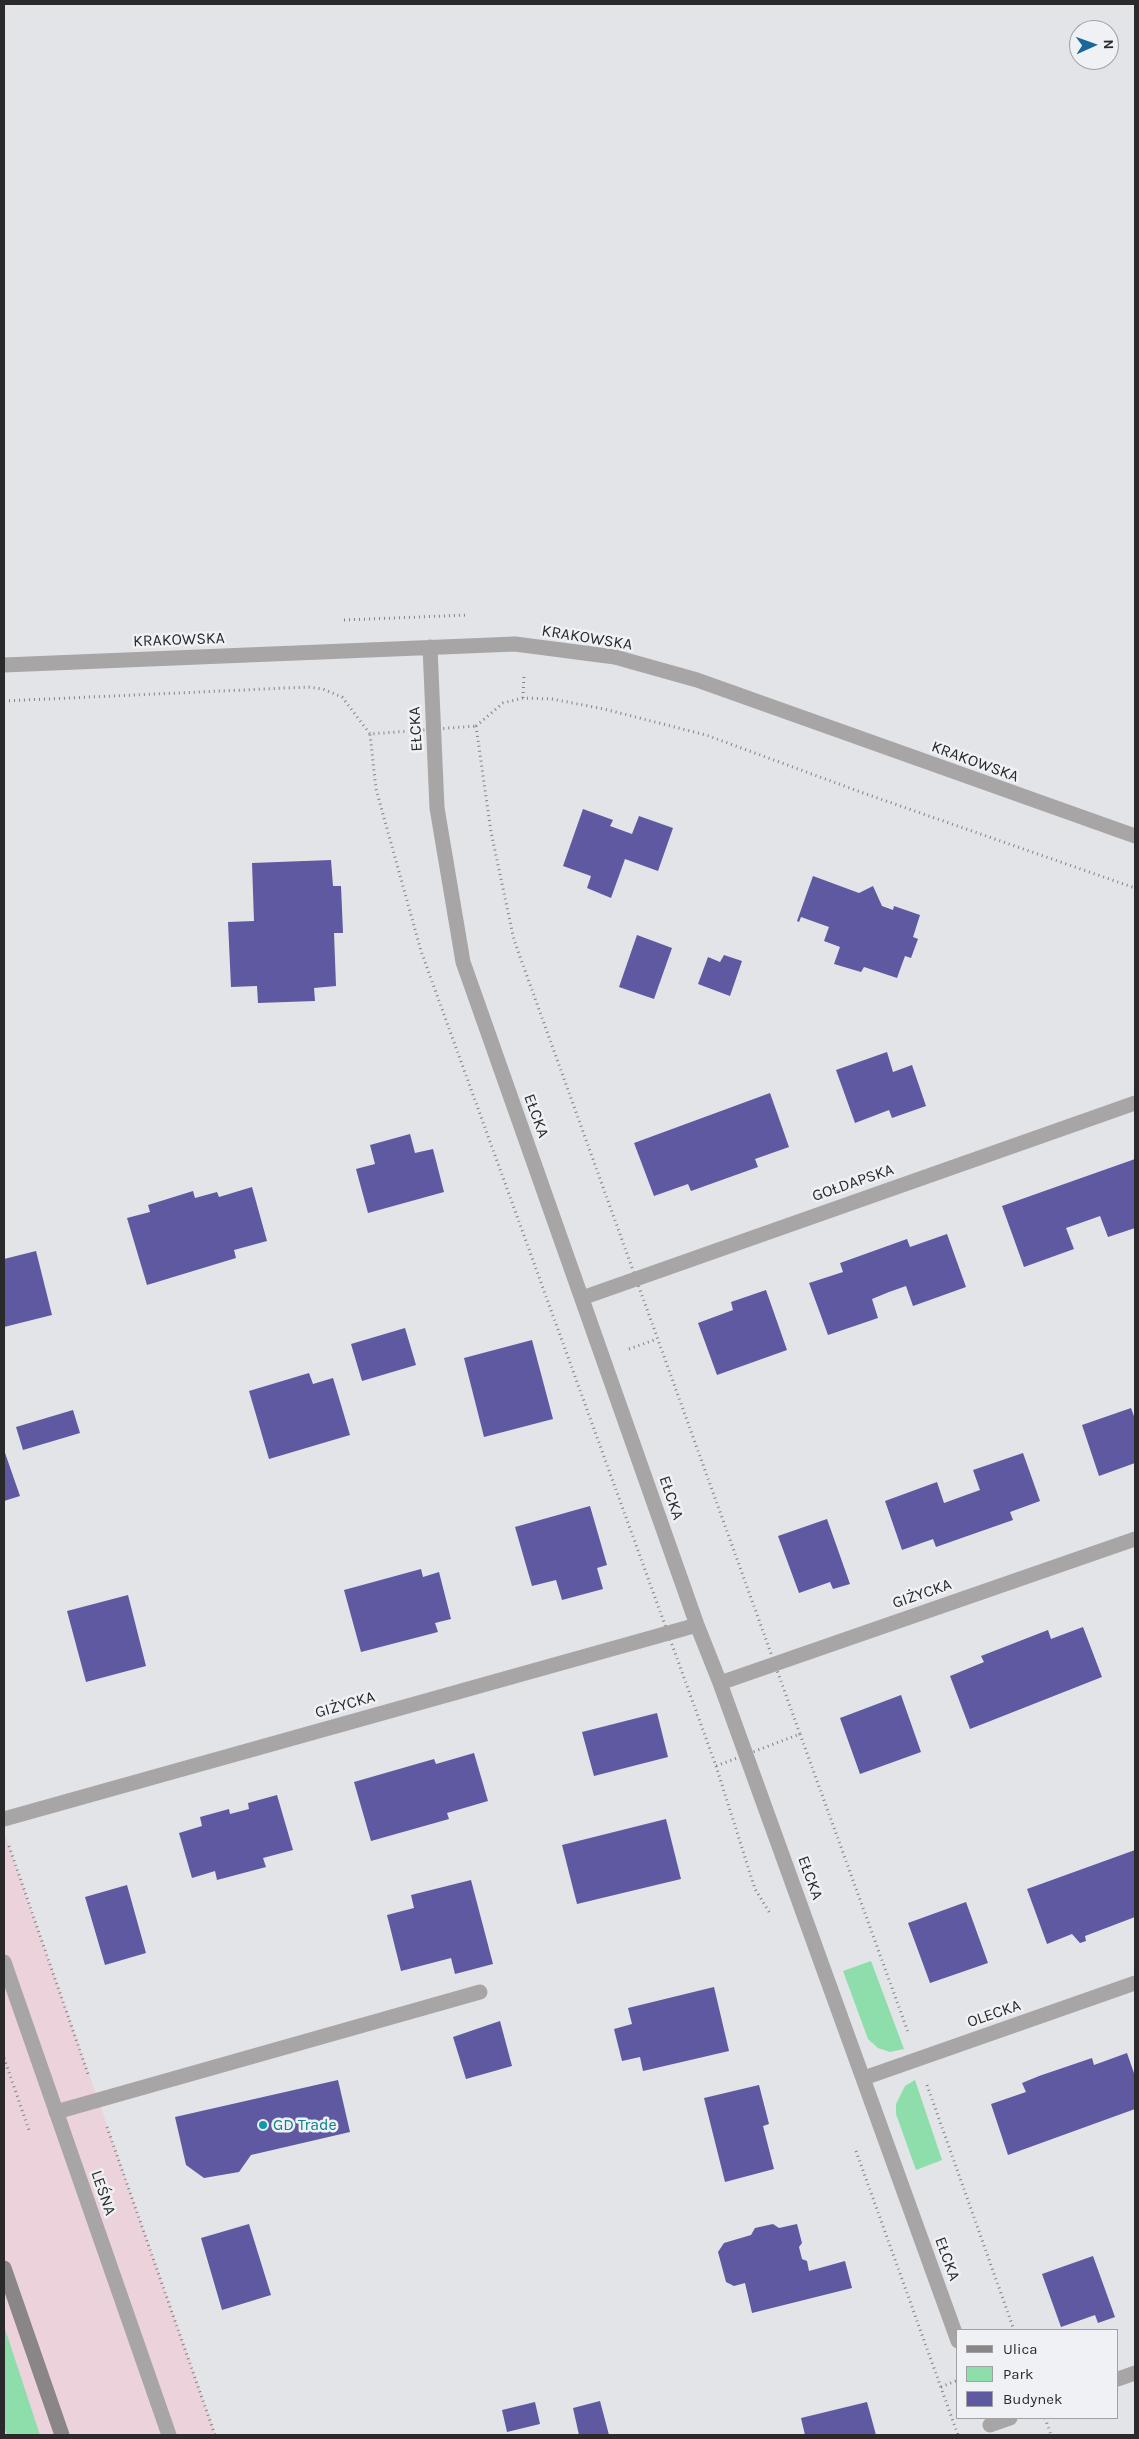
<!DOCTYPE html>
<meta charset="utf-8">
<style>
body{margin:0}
#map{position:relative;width:1139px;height:2439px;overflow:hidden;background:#e2e4e8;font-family:Karla,sans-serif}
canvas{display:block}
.frame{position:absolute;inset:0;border:5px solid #2a2a2c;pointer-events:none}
.legend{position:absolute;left:956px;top:2329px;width:162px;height:90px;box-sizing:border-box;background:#eff1f5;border:1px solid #a0a1a5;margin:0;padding:6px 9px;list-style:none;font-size:15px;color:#2a2a2c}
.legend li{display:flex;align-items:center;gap:10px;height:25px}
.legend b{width:25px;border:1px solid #a0a1a5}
.north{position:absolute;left:1069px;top:20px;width:50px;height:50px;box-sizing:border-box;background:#eff1f5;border:1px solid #a0a1a5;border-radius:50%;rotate:88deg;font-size:14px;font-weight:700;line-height:20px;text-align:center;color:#2a2a2c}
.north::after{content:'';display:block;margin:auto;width:18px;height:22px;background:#1a689a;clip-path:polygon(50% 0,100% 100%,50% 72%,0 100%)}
</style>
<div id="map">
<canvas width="1139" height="2439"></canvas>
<div class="frame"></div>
<ul class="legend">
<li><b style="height:6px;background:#8a8687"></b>Ulica</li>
<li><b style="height:14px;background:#8ddeaa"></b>Park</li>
<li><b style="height:14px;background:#5f59a1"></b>Budynek</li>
</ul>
<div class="north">N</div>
</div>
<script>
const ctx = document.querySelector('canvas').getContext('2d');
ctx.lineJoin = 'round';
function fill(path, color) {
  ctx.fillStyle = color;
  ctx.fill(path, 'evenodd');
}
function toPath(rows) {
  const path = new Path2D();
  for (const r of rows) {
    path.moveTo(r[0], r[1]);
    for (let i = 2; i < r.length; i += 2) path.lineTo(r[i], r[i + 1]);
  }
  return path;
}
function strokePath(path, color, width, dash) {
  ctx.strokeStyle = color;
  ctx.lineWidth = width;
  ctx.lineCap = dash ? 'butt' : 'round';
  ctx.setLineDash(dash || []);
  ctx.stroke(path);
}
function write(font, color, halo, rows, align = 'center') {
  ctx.font = font + ' Karla,sans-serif';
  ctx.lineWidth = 5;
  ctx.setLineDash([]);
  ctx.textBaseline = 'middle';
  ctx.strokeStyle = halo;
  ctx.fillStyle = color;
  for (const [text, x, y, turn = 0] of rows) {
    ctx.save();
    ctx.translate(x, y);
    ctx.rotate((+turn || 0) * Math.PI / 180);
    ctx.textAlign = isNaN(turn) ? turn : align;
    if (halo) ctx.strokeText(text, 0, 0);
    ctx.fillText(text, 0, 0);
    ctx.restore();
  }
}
fill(toPath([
 [4,1832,216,2435,4,2435]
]), '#ecd2da');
fill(toPath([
 [871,1961,904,2049,890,2052,878,2048,868,2039,843,1971],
 [915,2080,942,2160,916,2170,896,2114,896,2104,905,2086],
 [4,2326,9,2341,40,2435,7,2435,4,2427]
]), '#8ddeaa');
fill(toPath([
 [583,809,613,820,610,826,632,834,639,816,673,828,658,871,625,859,611,898,587,888,591,876,563,866],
 [331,860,333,886,341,886,343,933,334,933,336,986,314,988,315,1001,258,1003,257,986,231,987,228,922,254,921,252,863],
 [813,876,859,893,873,886,882,906,893,910,894,906,920,915,913,937,918,939,911,958,905,956,897,978,864,967,861,972,834,964,840,947,824,941,829,927,801,917,799,922,797,921],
 [637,935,672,948,654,999,619,987],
 [724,955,742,961,730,996,698,984,708,957,720,962],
 [887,1052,893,1072,912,1065,926,1106,892,1118,889,1110,855,1123,836,1070],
 [770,1093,789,1147,755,1159,758,1167,691,1191,688,1184,654,1196,634,1143],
 [410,1134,415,1153,433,1149,444,1192,368,1213,356,1169,375,1164,370,1145],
 [1135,1159,1135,1228,1108,1237,1100,1216,1086,1221,1066,1228,1074,1249,1024,1267,1002,1206],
 [252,1187,267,1241,234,1250,236,1258,147,1285,127,1218,150,1212,148,1205,193,1191,195,1198,217,1192,219,1197],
 [947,1234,966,1287,913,1306,906,1286,889,1292,872,1299,878,1318,828,1335,809,1283,843,1272,840,1263,907,1239,910,1247],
 [36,1251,52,1315,4,1327,4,1259],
 [766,1290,787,1350,717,1375,698,1323,733,1310,731,1302],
 [405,1328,416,1365,362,1381,351,1344],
 [532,1340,553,1419,484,1437,464,1358],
 [309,1373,313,1384,333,1378,350,1435,269,1459,249,1391],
 [1131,1408,1135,1419,1135,1463,1099,1476,1082,1425],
 [73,1410,80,1433,23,1450,16,1427],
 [4,1450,20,1496,4,1501],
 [1023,1453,1040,1501,1010,1512,1013,1520,936,1547,933,1539,902,1550,885,1501,937,1482,944,1503,980,1490,973,1470],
 [590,1506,607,1565,597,1568,603,1589,562,1600,556,1580,532,1586,515,1527],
 [827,1519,850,1584,833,1589,830,1582,799,1593,778,1536],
 [421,1569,423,1577,439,1572,451,1619,435,1623,438,1632,361,1652,344,1590],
 [128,1595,146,1666,86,1682,67,1611],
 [1083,1627,1102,1677,970,1729,950,1676,984,1662,981,1656,1048,1630,1051,1639],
 [901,1695,921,1752,860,1774,840,1718],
 [657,1713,668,1757,594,1776,582,1732],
 [474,1753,488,1801,447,1813,449,1819,371,1841,354,1782,434,1759,436,1764],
 [277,1795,293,1850,263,1858,266,1867,217,1880,215,1871,192,1878,179,1833,202,1826,200,1817,229,1809,230,1814,249,1809,248,1803],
 [666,1819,681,1879,577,1904,562,1845],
 [1135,1850,1135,1917,1085,1936,1086,1941,1080,1943,1072,1934,1047,1944,1027,1889],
 [471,1880,493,1964,455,1974,451,1958,401,1971,387,1915,414,1908,411,1895],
 [127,1885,146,1953,105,1965,85,1897],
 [966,1902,988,1963,930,1983,908,1923],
 [714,1987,729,2051,643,2071,640,2057,622,2061,614,2029,632,2024,628,2008],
 [500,2021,512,2066,466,2079,453,2037],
 [1127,2053,1135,2076,1135,2109,1008,2155,991,2104,1026,2092,1022,2083,1039,2076,1092,2058,1094,2065],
 [338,2080,350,2132,251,2155,239,2172,204,2178,186,2165,175,2117],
 [759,2085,769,2124,763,2126,774,2169,725,2182,704,2098],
 [249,2224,271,2295,222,2310,201,2238],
 [773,2224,779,2228,797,2224,802,2243,799,2247,802,2259,807,2261,809,2271,845,2261,852,2288,752,2313,745,2283,734,2286,726,2282,718,2252,724,2243,751,2235,755,2228],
 [1093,2256,1115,2317,1098,2323,1095,2315,1061,2327,1042,2274],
 [600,2401,609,2435,579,2435,573,2408],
 [535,2402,540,2424,507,2432,502,2410],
 [867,2402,876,2435,805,2435,801,2418]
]), '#5f59a1');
strokePath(toPath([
 [344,620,468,615],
 [523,698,524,674],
 [4,701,308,687,323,689,342,697,370,734],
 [476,726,491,832,514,940,800,1734,716,1766,421,951,376,789,370,734,476,726],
 [476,726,503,703,523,698,552,699,604,709,706,735,866,794,1135,888],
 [629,1349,657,1339],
 [800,1734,908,2032],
 [716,1766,755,1889,771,1915],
 [9,1846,88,2074],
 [4,2058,30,2133],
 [927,2085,1014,2330],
 [107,2127,215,2435],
 [856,2151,958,2435],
 [941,2387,958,2380],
 [1045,2418,1051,2435]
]), '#828386', 3, [1, 4]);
strokePath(toPath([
 [56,2112,480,1992]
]), '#a7a5a5', 15);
strokePath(toPath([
 [430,647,437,808,463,962,697,1625,720,1683,958,2341],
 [4,665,515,644,615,657,697,680,1135,836],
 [582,1298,1135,1103],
 [720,1683,1135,1539],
 [4,1819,697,1625],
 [4,1962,169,2435],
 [864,2078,1135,1983],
 [1118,2379,1135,2373],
 [990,2425,1010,2418]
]), '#a7a5a5', 15);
strokePath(toPath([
 [4,2268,62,2435]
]), '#8a8687', 15);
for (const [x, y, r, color] of [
 [263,2125,5,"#0f9aa8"]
]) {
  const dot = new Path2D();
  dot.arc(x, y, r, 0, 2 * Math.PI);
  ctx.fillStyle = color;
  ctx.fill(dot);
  strokePath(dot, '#eff1f5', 2);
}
write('16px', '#2a2a2c', '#eff1f5', [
 ["KRAKOWSKA",587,638,9],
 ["KRAKOWSKA",179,640,-2],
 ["EŁCKA",416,729,-93],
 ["KRAKOWSKA",975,762,20],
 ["EŁCKA",536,1116,70],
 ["GOŁDAPSKA",853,1183,-19],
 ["EŁCKA",671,1498,71],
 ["GIŻYCKA",922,1594,-19],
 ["GIŻYCKA",345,1705,-16],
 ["EŁCKA",810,1878,70],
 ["OLECKA",994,2014,-19],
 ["LEŚNA",103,2193,71],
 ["EŁCKA",947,2259,70]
]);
write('16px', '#0d838f', '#eff1f5', [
 ["GD Trade",273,2125]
], 'left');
</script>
